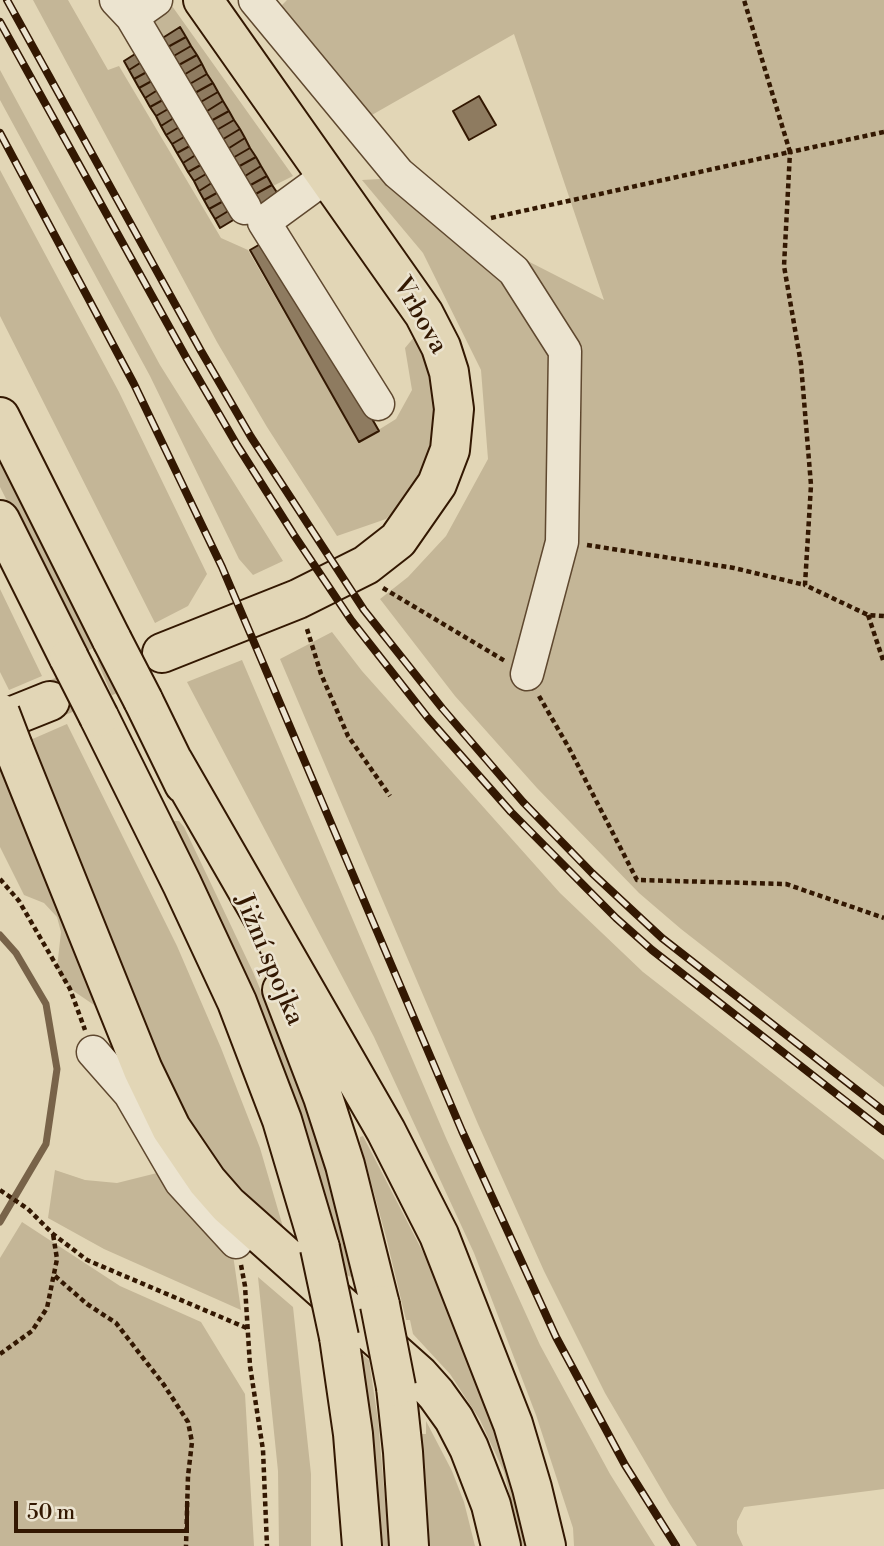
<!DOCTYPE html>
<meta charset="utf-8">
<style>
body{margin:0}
#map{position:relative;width:884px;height:1546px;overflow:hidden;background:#e2d6b6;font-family:"Libre Bodoni",serif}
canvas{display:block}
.scale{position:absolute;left:14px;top:1501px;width:175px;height:32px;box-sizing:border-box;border:4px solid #331802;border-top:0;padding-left:9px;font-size:21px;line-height:24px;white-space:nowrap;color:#331802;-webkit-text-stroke:5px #ece4d0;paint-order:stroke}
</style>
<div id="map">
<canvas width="884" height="1546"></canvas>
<div class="scale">50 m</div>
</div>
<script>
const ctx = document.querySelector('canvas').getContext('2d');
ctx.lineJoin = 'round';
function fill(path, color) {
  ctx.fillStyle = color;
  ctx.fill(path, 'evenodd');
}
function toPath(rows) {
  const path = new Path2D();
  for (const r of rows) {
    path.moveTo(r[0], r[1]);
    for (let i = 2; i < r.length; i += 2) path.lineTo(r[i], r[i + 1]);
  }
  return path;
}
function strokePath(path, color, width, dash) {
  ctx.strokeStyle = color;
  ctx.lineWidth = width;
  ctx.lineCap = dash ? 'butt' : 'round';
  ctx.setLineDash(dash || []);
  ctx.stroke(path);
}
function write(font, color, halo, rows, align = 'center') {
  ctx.font = font + ' "Libre Bodoni",serif';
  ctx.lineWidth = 5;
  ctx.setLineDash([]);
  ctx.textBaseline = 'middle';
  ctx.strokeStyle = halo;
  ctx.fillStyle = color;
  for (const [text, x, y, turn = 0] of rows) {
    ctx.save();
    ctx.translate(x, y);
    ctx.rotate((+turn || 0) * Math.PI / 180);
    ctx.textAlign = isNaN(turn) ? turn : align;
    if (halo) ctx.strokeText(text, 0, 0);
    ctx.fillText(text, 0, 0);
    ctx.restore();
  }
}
fill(toPath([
 [33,0,68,0,108,70,119,66,221,238,248,250,359,442,396,419,412,390,405,348,415,336,431,372,434,425,428,461,411,493,386,519,337,536,267,427,217,342],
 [287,0,884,0,884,1087,681,929,639,893,537,788,455,696,380,599,408,577,446,536,488,459,481,370,423,253,362,180,417,177,510,252,604,300,514,34,363,120,277,10],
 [172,6,293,176,273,186,272,185,181,28,158,40,151,18],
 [0,70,160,365,283,561,253,575,239,559,150,376,0,100],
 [0,170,119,392,207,574,188,606,155,623,0,316],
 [0,462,45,552,94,648,83,652,35,556,0,487],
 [0,589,42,676,9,690,0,672],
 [332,632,362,671,560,893,643,972,884,1160,884,1489,744,1507,737,1521,737,1533,743,1546,697,1546,670,1504,605,1393,544,1271,478,1124,280,659],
 [242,660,446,1138,540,1345,610,1474,655,1546,574,1546,573,1528,536,1415,474,1253,374,1037,187,682],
 [67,724,177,946,221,1048,260,1148,283,1227,268,1216,223,1169,181,1112,151,1049,28,741],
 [0,754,87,978,94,1005,75,992,62,979,57,968,61,932,57,917,44,903,24,895,0,847],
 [174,821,179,821,184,827,253,972,276,1027,315,1133,354,1278,341,1273,172,824],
 [363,1136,441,1287,492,1409,532,1546,522,1546,504,1472,480,1420,450,1374,413,1334,410,1320,406,1320,386,1237,360,1142,360,1137],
 [55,1170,85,1180,117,1183,165,1171,231,1241,241,1310,104,1249,48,1218],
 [22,1222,120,1286,201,1322,245,1394,254,1546,0,1546,0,1258],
 [258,1277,293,1307,311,1474,311,1546,279,1546,278,1471],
 [360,1352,369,1360,378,1420,389,1546,378,1546],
 [426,1421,452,1471,464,1502,475,1546,429,1546,421,1434,426,1434]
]), '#c4b697');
strokePath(toPath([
 [0,935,16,953,46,1004,57,1069,46,1144,0,1222]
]), '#786349', 7);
const building = toPath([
 [180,27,186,37,166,48,161,39,180,27],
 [186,37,191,46,172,57,166,48,186,37],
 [191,46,197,55,177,66,172,57,191,46],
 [143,49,148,58,129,70,124,61,143,49],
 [197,55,202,64,182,76,177,66,197,55],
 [148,58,154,68,134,79,129,70,148,58],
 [202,64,207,74,188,85,182,76,202,64],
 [154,68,159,77,139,88,134,79,154,68],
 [207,74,213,83,193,94,188,85,207,74],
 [159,77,164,86,145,98,139,88,159,77],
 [213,83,218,92,199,103,193,94,213,83],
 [164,86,170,96,150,107,145,98,164,86],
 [218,92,223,101,204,113,199,103,218,92],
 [170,96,175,105,156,116,150,107,170,96],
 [479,96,496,125,469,140,453,111,479,96],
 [223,101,229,111,209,122,204,113,223,101],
 [175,105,180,114,161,126,156,116,175,105],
 [229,111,234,120,215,131,209,122,229,111],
 [180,114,186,123,166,135,161,126,180,114],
 [234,120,240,129,220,141,215,131,234,120],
 [186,123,191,133,172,144,166,135,186,123],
 [240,129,245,138,226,150,220,141,240,129],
 [191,133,197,142,177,153,172,144,191,133],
 [245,138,250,148,231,159,226,150,245,138],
 [197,142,202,151,183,163,177,153,197,142],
 [250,148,256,157,236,168,231,159,250,148],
 [202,151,208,161,188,172,183,163,202,151],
 [256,157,261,166,242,178,236,168,256,157],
 [208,161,213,170,194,181,188,172,208,161],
 [261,166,267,176,247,187,242,178,261,166],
 [213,170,218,179,199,191,194,181,213,170],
 [267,176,272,185,252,196,247,187,267,176],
 [218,179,224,189,204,200,199,191,218,179],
 [272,185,278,194,258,206,252,196,272,185],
 [224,189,229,198,209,209,204,200,224,189],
 [229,198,235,207,215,219,209,209,229,198],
 [235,207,240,216,220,228,215,219,235,207],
 [269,239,379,431,359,442,250,250,269,239]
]);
fill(building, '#8e7b60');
strokePath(building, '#331802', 2);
strokePath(toPath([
 [52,700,158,655]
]), '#bfb092', 38, [38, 19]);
const minor = toPath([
 [116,0,132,17,156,0],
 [255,0,398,173,514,271,565,351,562,542,527,674],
 [132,17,245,208],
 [327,176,264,222,378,404],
 [93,1052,130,1094,181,1182,236,1242]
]);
const major = toPath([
 [162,653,298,599,366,565,398,540,437,484,450,450,454,409,449,372,441,347,424,314,203,0],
 [0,721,50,701]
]);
const highway = toPath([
 [0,417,112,640],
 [0,520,69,658],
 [143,700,184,784],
 [99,717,182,884,237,1002,282,1120,320,1248],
 [13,747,143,1070,171,1128,207,1181,228,1205,419,1375,436,1394,454,1419,469,1448,491,1505,501,1546],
 [173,761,386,1131,439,1235,513,1424,532,1488,546,1546],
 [282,990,323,1097,345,1165,380,1305],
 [339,1337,353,1434,362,1546],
 [396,1387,403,1452,409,1546]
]);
strokePath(minor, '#5f482f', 35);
strokePath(major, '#331802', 42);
strokePath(highway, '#331802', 42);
strokePath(toPath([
 [884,132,790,152,784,266,801,364,811,485,805,585,868,615,884,616],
 [491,218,790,152,744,0],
 [587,545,734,568,805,585],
 [383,588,505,661],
 [868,615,884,663],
 [307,629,321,674,348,736,390,796],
 [539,696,569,748,637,880,786,884,884,918],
 [0,879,19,901,70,989,85,1030],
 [0,1190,28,1209,53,1234,87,1260,249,1329],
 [241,1265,245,1286,250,1366,263,1450,267,1546],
 [55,1276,87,1304,116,1323,164,1385,188,1422,192,1442,188,1476,186,1546],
 [0,1354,32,1331,47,1308,57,1259,53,1234]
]), '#331802', 4.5, [5, 3.5]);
strokePath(minor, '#ece4d0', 32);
strokePath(major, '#e2d6b6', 38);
strokePath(highway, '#e2d6b6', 38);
const rail = toPath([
 [7,0,201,351,251,437,364,610,442,708,523,802,592,873,662,938,884,1111],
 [0,22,187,359,237,445,294,535,351,620,428,718,511,812,616,918,652,950,884,1131],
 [0,133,134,384,222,567,462,1131,556,1337,625,1465,676,1546]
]);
strokePath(rail, '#331802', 8);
strokePath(rail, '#ece4d0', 5, [16]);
const highwayBridge = toPath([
 [112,640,143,700],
 [69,658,99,717],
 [0,713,13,747],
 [320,1248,339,1337],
 [380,1305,396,1387]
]);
strokePath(highwayBridge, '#331802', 42, []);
strokePath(highwayBridge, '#e2d6b6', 38);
write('26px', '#331802', '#ece4d0', [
 ["Vrbova",419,316,60],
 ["Jižní spojka",268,960,67]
]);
</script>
